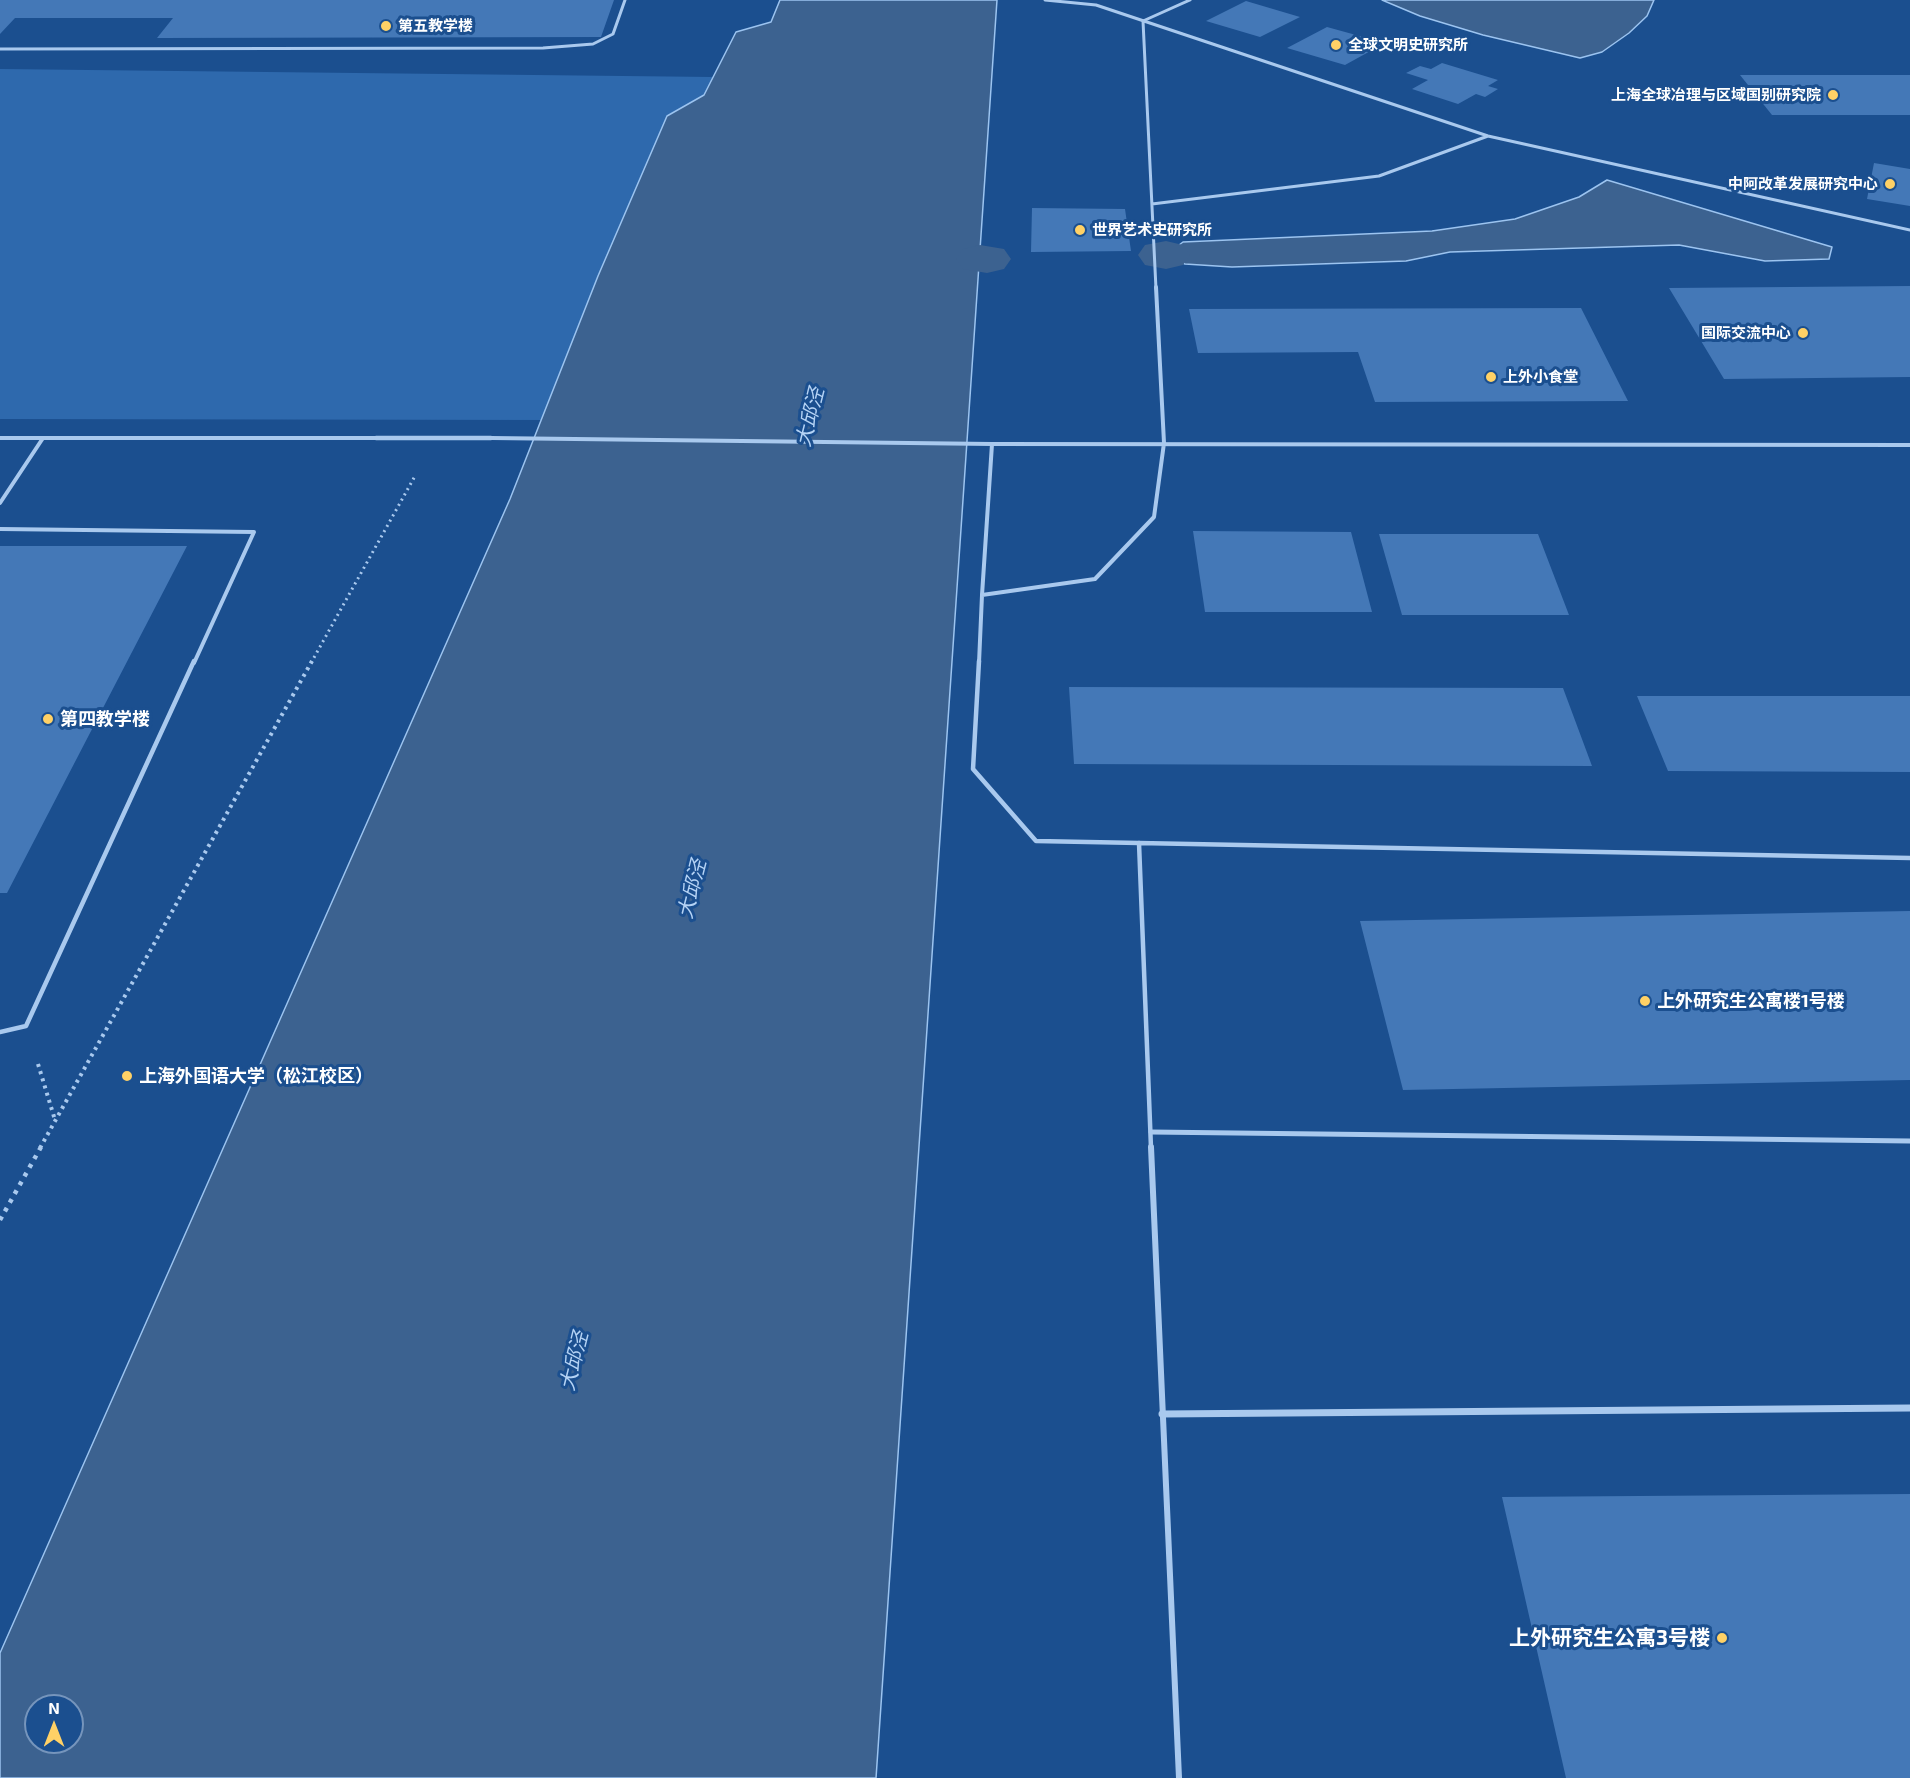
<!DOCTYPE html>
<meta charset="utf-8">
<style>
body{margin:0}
#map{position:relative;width:1910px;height:1778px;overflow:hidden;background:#1b4f8f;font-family:"Exo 2",sans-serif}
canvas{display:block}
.north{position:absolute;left:24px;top:1694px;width:60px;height:60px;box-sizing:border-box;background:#1b4f8f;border:2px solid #7695bc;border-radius:50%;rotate:0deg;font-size:16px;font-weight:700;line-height:24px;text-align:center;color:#fff}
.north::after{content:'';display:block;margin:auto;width:21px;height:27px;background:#ffd166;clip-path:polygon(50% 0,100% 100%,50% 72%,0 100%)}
</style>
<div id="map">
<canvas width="1910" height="1778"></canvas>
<div class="north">N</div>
</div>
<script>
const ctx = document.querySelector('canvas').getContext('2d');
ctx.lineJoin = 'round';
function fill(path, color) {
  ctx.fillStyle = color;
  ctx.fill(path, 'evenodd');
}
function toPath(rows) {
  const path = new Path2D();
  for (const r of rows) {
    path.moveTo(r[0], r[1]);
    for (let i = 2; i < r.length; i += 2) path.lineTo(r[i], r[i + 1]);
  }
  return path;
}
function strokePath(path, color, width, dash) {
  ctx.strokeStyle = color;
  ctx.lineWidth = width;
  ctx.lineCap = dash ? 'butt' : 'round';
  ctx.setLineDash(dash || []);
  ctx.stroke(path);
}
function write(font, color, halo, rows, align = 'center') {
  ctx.font = font + ' "Exo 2","Noto Sans SC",sans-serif';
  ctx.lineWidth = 6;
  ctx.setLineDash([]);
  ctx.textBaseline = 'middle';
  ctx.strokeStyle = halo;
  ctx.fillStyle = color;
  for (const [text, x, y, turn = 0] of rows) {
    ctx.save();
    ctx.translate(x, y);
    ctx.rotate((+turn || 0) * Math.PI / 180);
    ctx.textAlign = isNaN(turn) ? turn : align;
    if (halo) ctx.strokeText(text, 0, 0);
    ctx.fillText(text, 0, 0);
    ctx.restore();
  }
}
fill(toPath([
 [0,69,713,77,704,95,667,116,541,420,0,419]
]), '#2e69ad');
const water = toPath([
 [780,0,997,0,876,1778,0,1778,0,1653,510,499,598,276,667,116,704,95,736,32,771,22,780,0],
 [36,1706,72,1706,72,1742,36,1742,36,1706],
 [1382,0,1654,0,1647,16,1629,33,1602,52,1580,58,1483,35,1420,16,1382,0],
 [1607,180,1832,247,1829,259,1765,261,1679,245,1450,252,1406,261,1232,267,1185,264,1166,255,1183,242,1432,231,1515,219,1579,197,1607,180]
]);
fill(water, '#3c6290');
strokePath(water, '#9cc4f0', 1.5);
fill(toPath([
 [1166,241,1183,245,1190,255,1183,265,1166,269,1145,265,1138,255,1145,245,1166,241],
 [980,245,1004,249,1011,259,1004,269,987,273,963,269,956,259,963,249,980,245]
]), '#3c6290');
fill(toPath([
 [0,0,614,0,601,37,157,38,173,18,15,18,0,34],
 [1246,1,1300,17,1260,37,1206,21],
 [1327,27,1385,43,1345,65,1287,48],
 [1442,63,1498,80,1488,86,1498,89,1485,97,1476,94,1458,104,1412,89,1428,80,1406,73,1420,66,1431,69],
 [1740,75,1910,75,1910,115,1772,115],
 [1874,163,1910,169,1910,206,1867,199],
 [1032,208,1125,209,1131,251,1031,252],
 [1910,286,1910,377,1724,379,1669,288],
 [1581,308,1628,401,1375,402,1358,352,1198,353,1189,309],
 [1193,531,1351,532,1372,612,1205,612],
 [1379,534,1538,534,1569,615,1402,615],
 [0,546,187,546,7,893,0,893],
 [1069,687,1563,688,1592,766,1074,764],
 [1637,696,1910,696,1910,772,1668,771],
 [1910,911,1910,1080,1403,1090,1360,921],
 [1910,1494,1910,1778,1566,1778,1502,1497]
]), '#4478b7');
strokePath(toPath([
 [311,663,415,476]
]), '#a9c9ee', 3, [2, 4]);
strokePath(toPath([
 [38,1064,55,1120],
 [40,1148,312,661]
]), '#a9c9ee', 4, [3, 4.5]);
strokePath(toPath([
 [0,1220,41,1147]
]), '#a9c9ee', 4.5, [4, 6]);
strokePath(toPath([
 [1045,0,1096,5,1488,136,1910,230],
 [1143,21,1156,289],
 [0,49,543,48,593,44,613,34,625,0],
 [1152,204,1379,176,1488,136]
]), '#a9c9ee', 3);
strokePath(toPath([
 [0,438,376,438],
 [491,438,992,444,1910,445],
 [0,503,43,438],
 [0,529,254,532,194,663],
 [979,663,982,595,1095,579,1154,517,1164,443,1156,287]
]), '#a9c9ee', 4);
strokePath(toPath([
 [979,661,973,769,1036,841,1910,858],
 [1139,843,1151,1148],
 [0,1032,26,1026,194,661]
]), '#a9c9ee', 4.5);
strokePath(toPath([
 [1151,1147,1179,1778]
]), '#a9c9ee', 6);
strokePath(toPath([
 [1143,21,1190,0]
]), '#a9c9ee', 3);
strokePath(toPath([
 [982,595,992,444]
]), '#a9c9ee', 4);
strokePath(toPath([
 [1151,1132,1910,1141]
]), '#a9c9ee', 5);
strokePath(toPath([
 [1162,1414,1910,1408]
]), '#a9c9ee', 7);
strokePath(toPath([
 [376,438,491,438]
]), '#a9c9ee', 4.5);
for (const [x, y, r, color] of [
 [386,26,6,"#ffd166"],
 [1336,45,6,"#ffd166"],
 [1833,95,6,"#ffd166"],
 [1890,184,6,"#ffd166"],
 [1080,230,6,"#ffd166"],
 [1803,333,6,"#ffd166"],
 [1491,377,6,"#ffd166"],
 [48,719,6,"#ffd166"],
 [1645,1001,6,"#ffd166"],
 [127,1076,6,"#ffd166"],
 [1722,1638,6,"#ffd166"]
]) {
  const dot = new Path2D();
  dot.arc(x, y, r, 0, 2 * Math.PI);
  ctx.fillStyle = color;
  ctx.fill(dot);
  strokePath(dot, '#1b4f8f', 2);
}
write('bold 15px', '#fff', '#1b4f8f', [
 ["第五教学楼",398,26],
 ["全球文明史研究所",1348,45],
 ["上海全球冶理与区域国别研究院",1821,95,"right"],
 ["中阿改革发展研究中心",1878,184,"right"],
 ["世界艺术史研究所",1092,230],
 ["国际交流中心",1791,333,"right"],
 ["上外小食堂",1503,377]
], 'left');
write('bold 18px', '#fff', '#1b4f8f', [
 ["第四教学楼",60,719],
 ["上外研究生公寓楼1号楼",1657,1001],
 ["上海外国语大学（松江校区）",139,1076]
], 'left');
write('italic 20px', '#b5d3f5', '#1b4f8f', [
 ["大邱泾",810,417,-76],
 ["大邱泾",692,889,-76],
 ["大邱泾",574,1361,-76]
]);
write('bold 21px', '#fff', '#1b4f8f', [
 ["上外研究生公寓3号楼",1710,1638]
], 'right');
</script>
